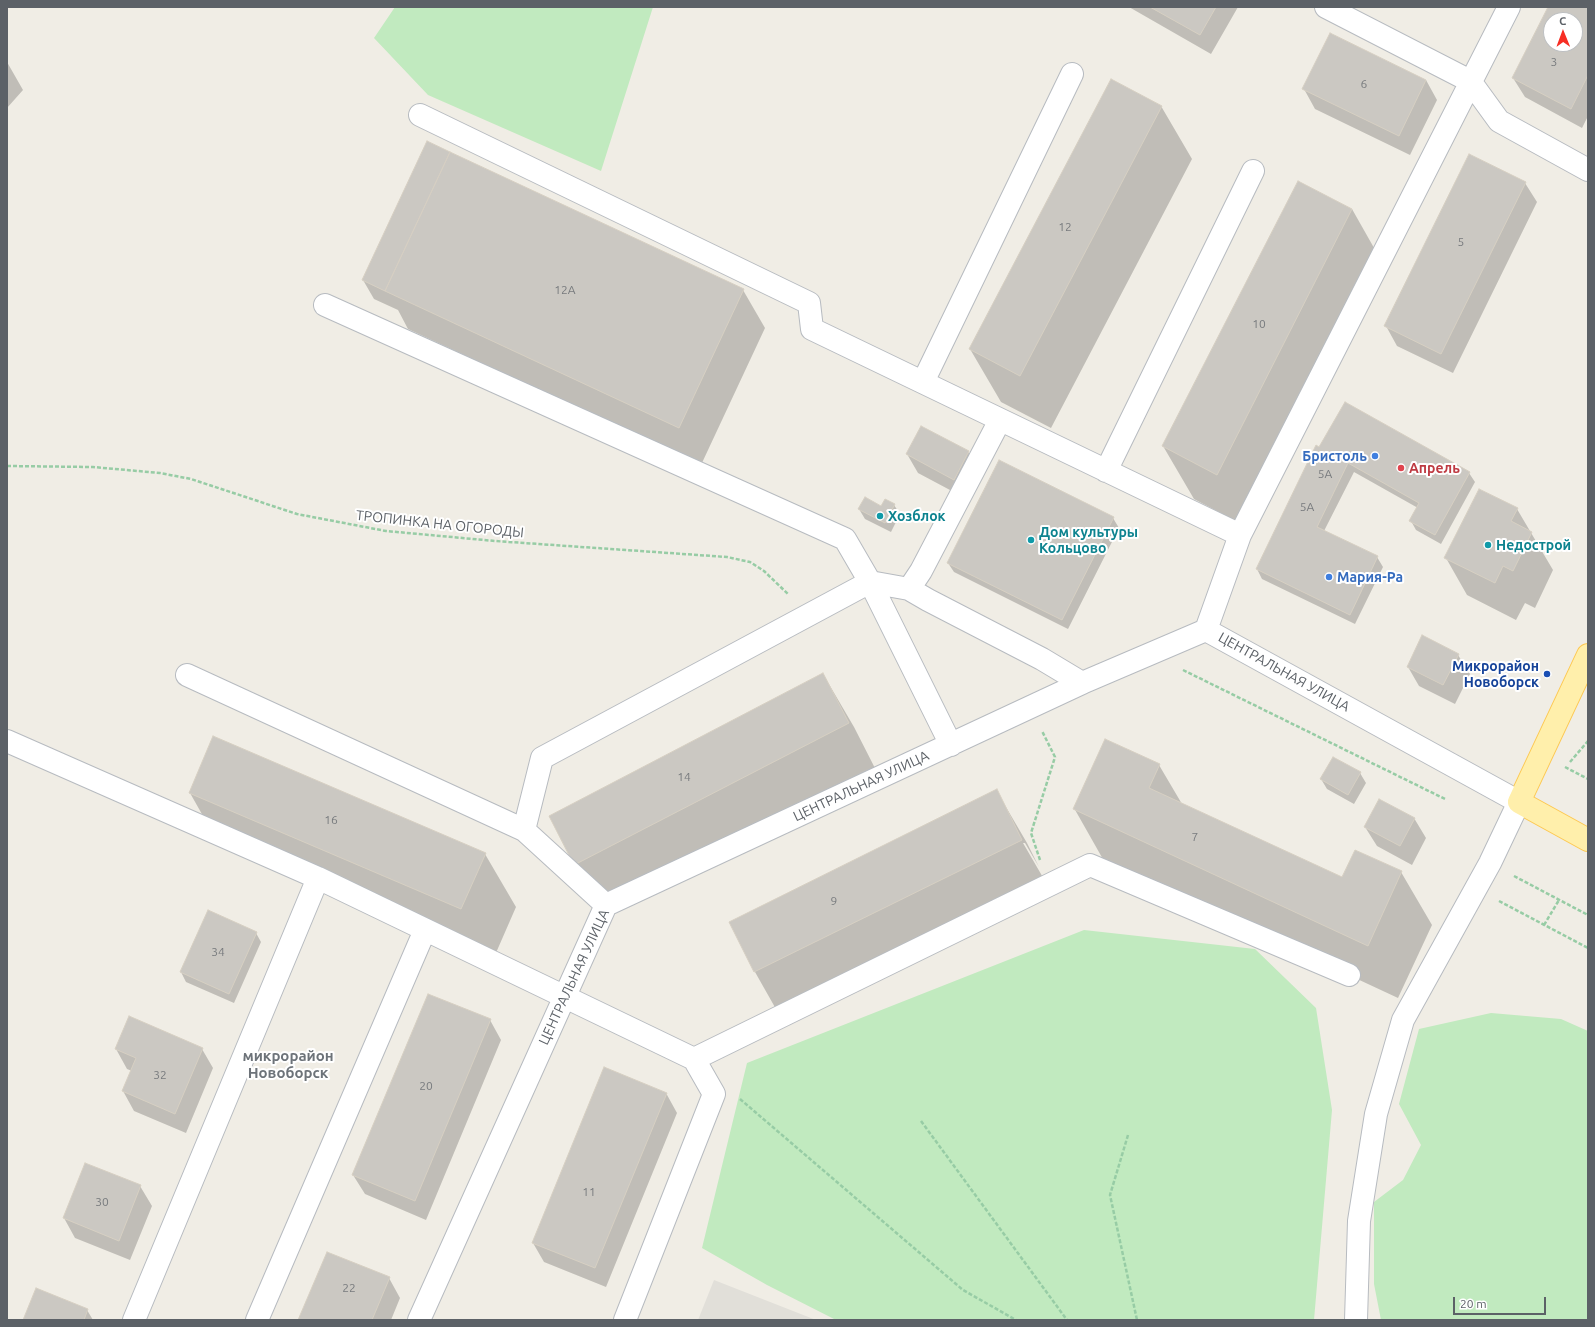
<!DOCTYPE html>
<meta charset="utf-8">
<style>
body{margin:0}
#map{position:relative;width:1595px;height:1327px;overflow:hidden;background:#f0ede5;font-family:Ubuntu,sans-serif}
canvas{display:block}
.frame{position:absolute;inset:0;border:8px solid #5c6167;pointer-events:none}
.north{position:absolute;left:1543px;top:12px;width:40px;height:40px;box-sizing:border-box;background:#fff;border:1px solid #bec0c2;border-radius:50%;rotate:359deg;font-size:11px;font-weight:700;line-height:16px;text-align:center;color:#5c6167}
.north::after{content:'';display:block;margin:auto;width:14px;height:18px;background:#f72e24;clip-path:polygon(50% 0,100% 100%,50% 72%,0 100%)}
.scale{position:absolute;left:1453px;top:1297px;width:93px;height:18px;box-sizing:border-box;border:2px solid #5c6167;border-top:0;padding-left:5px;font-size:12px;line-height:14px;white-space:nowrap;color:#5c6167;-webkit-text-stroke:3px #fff;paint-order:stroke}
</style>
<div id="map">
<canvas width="1595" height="1327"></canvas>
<div class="frame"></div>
<div class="north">С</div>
<div class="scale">20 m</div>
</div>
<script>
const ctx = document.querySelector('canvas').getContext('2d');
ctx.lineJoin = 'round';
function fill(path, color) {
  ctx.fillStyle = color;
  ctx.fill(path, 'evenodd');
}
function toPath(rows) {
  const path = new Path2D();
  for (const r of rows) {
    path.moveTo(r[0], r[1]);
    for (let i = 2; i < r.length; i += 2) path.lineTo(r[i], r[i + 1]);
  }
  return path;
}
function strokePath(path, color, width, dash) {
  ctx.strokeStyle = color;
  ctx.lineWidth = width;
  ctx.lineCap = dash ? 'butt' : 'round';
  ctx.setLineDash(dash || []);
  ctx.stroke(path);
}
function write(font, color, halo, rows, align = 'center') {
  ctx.font = font + ' Ubuntu,sans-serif';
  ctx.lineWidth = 4;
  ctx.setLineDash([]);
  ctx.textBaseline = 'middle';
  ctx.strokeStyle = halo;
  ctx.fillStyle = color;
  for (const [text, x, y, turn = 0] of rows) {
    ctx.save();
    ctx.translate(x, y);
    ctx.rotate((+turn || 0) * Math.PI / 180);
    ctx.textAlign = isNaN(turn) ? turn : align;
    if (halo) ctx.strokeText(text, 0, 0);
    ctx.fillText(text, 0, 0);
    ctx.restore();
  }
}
fill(toPath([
 [714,1280,816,1320,698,1320]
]), '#e1dfd9');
fill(toPath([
 [395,7,653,7,601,171,428,95,374,38],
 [1084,930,1255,949,1316,1008,1332,1110,1314,1320,836,1320,767,1285,702,1248,747,1063],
 [1491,1013,1561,1019,1588,1031,1588,1320,1381,1320,1374,1284,1374,1202,1403,1180,1421,1145,1399,1104,1419,1029]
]), '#c1eabf');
fill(toPath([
 [1129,7,1238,7,1211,54],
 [1549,7,1588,7,1588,116,1582,128,1525,97,1513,78],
 [1551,20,1575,20,1575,44,1551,44],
 [7,62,23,90,7,108],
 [1426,80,1437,100,1410,155,1315,109,1304,89],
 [1161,106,1192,159,1051,428,1001,402,970,349],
 [1525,183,1537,202,1453,373,1397,346,1386,326],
 [1352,209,1382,262,1247,527,1194,499,1163,446],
 [363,280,743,290,765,328,701,465,408,329,398,310,374,299],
 [921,427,968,452,980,472,965,498,918,473,907,454],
 [1317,447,1469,473,1475,482,1441,544,1416,530,1411,521,1418,508,1354,472,1324,531,1377,557,1383,567,1355,624,1262,579,1257,569],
 [894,505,900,514,891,532,865,519,859,509],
 [1517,509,1553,570,1535,608,1525,603,1516,620,1467,595,1446,558],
 [1113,518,1119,528,1068,629,954,572,948,563],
 [1458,655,1470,674,1455,704,1419,686,1408,667],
 [823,674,854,727,879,776,606,918,550,816],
 [1333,758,1360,773,1366,783,1354,804,1327,789,1321,779],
 [1159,765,1182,804,1342,879,1401,872,1432,925,1398,998,1104,861,1074,808],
 [996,790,1027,843,1039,867,1025,843,1023,843,1052,893,785,1025,755,972,730,922],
 [190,793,485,854,516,907,492,962,220,846],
 [1414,818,1426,838,1412,865,1377,846,1365,827],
 [208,912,256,933,261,942,234,1003,186,982,181,972],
 [490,1020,501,1040,426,1220,365,1194,353,1175],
 [116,1049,202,1049,213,1068,186,1133,134,1111,123,1091,132,1071,127,1069],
 [666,1093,677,1113,606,1287,544,1262,533,1243],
 [140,1186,152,1206,130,1260,75,1238,64,1218],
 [389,1278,400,1298,391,1320,299,1320],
 [87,1310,93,1320,24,1320]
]), '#0003');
const building = toPath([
 [1150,7,1216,7,1200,35,1150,7],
 [1548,7,1588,7,1588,75,1571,109,1512,78,1548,7],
 [1551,20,1575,20,1575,44,1551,44,1551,20],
 [1330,33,1426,80,1399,136,1302,89,1330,33],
 [1111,79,1162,106,1020,376,969,349,1111,79],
 [427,141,450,152,385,291,362,280,427,141],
 [450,152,744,289,679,428,385,291,450,152],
 [1469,154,1526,182,1441,354,1384,326,1469,154],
 [1298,181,1352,209,1217,475,1162,446,1298,181],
 [1345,402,1470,472,1435,535,1409,521,1419,503,1348,463,1317,527,1378,556,1350,615,1256,569,1316,445,1319,447,1345,402],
 [921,426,969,451,954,480,906,454,921,426],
 [999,460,1114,517,1062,620,947,563,999,460],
 [1479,489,1518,508,1511,521,1532,532,1513,571,1503,566,1495,583,1444,558,1479,489],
 [865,497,881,506,885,499,895,504,885,523,858,509,865,497],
 [1422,635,1459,654,1443,685,1407,667,1422,635],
 [823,673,849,723,574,865,549,816,823,673],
 [213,736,486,853,461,909,189,793,213,736],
 [1105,739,1160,764,1149,788,1342,877,1355,850,1402,871,1368,946,1073,809,1105,739],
 [1333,757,1361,772,1348,795,1320,779,1333,757],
 [997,789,1022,840,754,972,729,922,997,789],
 [1379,799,1415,818,1400,846,1364,827,1379,799],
 [208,910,257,932,229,994,180,972,208,910],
 [428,994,491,1019,415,1201,352,1175,428,994],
 [129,1016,203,1048,175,1114,122,1091,136,1058,115,1049,129,1016],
 [604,1067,667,1093,595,1268,532,1243,604,1067],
 [85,1163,141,1185,119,1241,63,1218,85,1163],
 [327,1252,390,1277,372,1320,298,1320,327,1252],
 [36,1288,88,1309,84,1320,23,1320,36,1288]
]);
fill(building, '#cbc8c2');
strokePath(building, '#d6cfc2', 1);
const minor = toPath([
 [1326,7,1470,81,1499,121,1588,170],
 [420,115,809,303,812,329,1240,535],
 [325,305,845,539,870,582,951,745],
 [923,382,1072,74],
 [1106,471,1253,171],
 [909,589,928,600,1042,659,1082,683],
 [1206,630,1240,535,1509,7],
 [187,675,524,830,606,905],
 [7,741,318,878,694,1059,1090,865,1349,975],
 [524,830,542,758,870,582,909,589,921,571,1000,420],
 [134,1320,318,878],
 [257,1320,425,930],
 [419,1320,606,905,1082,683,1206,630,1519,802,1490,863,1403,1020,1376,1114,1359,1221,1356,1320],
 [625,1320,714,1094,694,1059]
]);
const major = toPath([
 [1588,655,1519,802,1588,840]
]);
strokePath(minor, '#b7bbc0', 24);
strokePath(major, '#fdc851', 24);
strokePath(toPath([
 [7,466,93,467,160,473,191,479,297,514,386,531,495,541,727,557,750,562,764,571,788,594],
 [1183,670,1445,799],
 [1570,762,1588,741],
 [1565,767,1588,779],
 [1040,860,1031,833,1055,757,1042,731],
 [1514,876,1588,915],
 [1499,901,1588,948],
 [1544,925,1559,900],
 [740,1099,963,1290,1016,1320],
 [921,1121,1067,1320],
 [1128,1135,1110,1195,1137,1320]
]), '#97cca5', 2.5, [4, 2]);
strokePath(minor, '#fff', 22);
strokePath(major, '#ffefab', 22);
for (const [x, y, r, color] of [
 [1375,456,4,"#3f7fe0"],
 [1401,468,4,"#e0444e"],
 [880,516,4,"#0f9aa8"],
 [1031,540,4,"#0f9aa8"],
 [1488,545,4,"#0f9aa8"],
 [1329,577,4,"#3f7fe0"],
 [1547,674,4,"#1a4fb4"]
]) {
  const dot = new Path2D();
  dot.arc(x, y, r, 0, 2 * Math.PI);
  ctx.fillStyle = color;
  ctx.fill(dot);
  strokePath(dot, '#fff', 1.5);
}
write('12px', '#787b7e', null, [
 ["3",1554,62],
 ["6",1364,84],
 ["12",1065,227],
 ["5",1461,242],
 ["12А",565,290],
 ["10",1259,324],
 ["5А",1325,474],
 ["5А",1307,507],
 ["14",684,777],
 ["16",331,820],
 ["7",1195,837],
 ["9",834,901],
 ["34",218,952],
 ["32",160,1075],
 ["20",426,1086],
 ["11",589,1192],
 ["30",102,1202],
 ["22",349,1288]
]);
write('bold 14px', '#366cbe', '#fff', [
 ["Бристоль",1367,456],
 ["Мария-Ра",1337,577,"left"]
], 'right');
write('bold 14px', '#be3a42', '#fff', [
 ["Апрель",1409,468]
], 'left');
write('bold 14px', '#0d838f', '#fff', [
 ["Хозблок",888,516],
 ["Дом культуры",1039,532],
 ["Кольцово",1039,548],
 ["Недострой",1496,545]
], 'left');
write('14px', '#5c6167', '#fff', [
 ["ТРОПИНКА НА ОГОРОДЫ",440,524,6],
 ["ЦЕНТРАЛЬНАЯ УЛИЦА",1284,672,29],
 ["ЦЕНТРАЛЬНАЯ УЛИЦА",861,786,-25],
 ["ЦЕНТРАЛЬНАЯ УЛИЦА",574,977,-65]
]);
write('bold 14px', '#164399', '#fff', [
 ["Микрорайон",1539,666],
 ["Новоборск",1539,682]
], 'right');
write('bold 15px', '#6d7379', '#fff', [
 ["микрорайон",288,1056],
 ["Новоборск",288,1073]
]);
</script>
